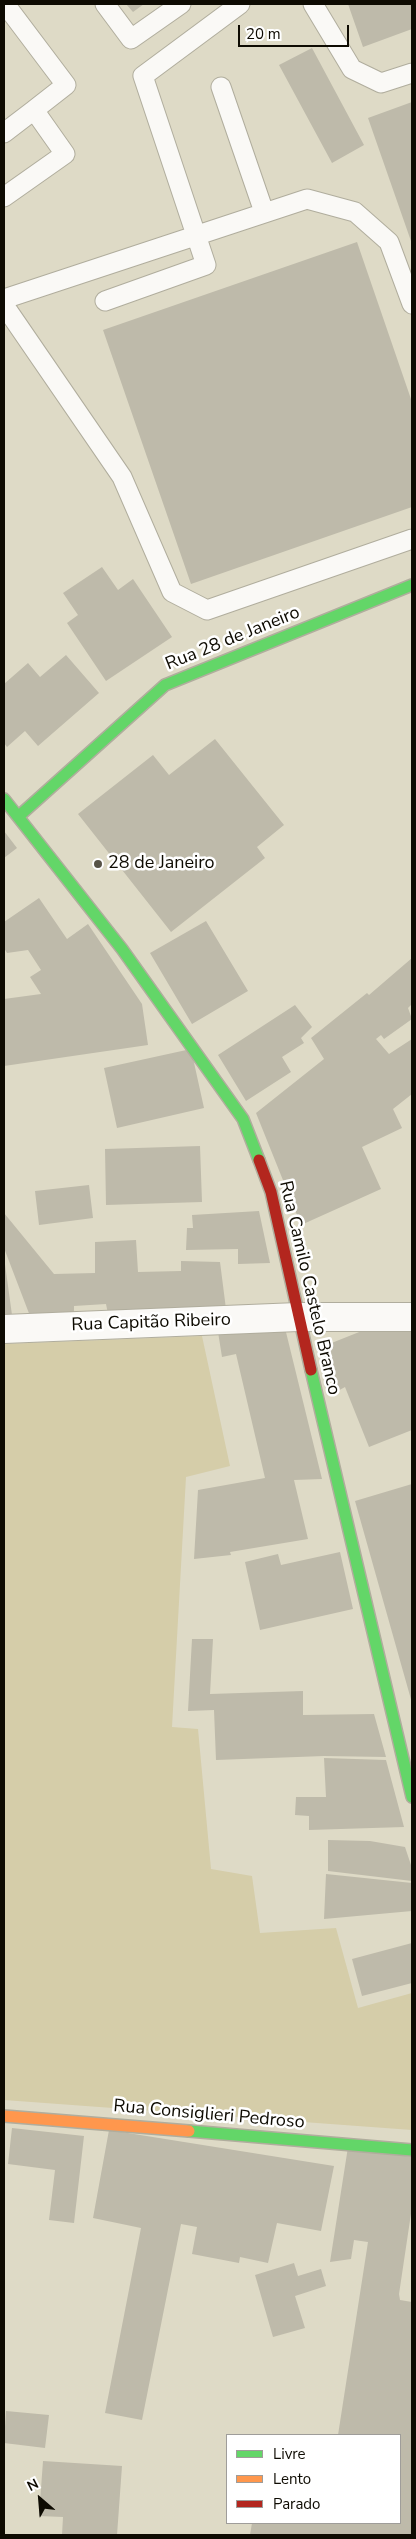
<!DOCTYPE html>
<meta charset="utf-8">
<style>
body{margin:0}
#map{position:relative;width:416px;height:2539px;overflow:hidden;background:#dedac6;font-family:"Nunito Sans",sans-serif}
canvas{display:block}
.frame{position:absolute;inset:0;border:5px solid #0e0b02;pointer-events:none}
.legend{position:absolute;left:226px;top:2434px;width:175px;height:90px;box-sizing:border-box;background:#fff;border:1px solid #9f9d9a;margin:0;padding:6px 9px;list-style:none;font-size:15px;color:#0e0b02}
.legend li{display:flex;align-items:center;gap:10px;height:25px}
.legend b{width:25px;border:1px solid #9f9d9a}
.north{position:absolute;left:15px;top:2474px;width:50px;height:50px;-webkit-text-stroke:4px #fff;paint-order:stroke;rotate:333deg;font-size:14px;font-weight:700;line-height:20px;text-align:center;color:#0e0b02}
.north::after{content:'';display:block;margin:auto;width:18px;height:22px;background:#0e0b02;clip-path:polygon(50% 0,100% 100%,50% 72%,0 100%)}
.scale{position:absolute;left:238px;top:25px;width:111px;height:22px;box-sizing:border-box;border:2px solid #0e0b02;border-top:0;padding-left:6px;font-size:15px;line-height:18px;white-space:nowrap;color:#0e0b02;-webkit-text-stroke:4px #fff;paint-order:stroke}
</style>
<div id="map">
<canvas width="416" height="2539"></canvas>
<div class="frame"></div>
<ul class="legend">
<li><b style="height:6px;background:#63d668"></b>Livre</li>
<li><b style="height:6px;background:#ff974d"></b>Lento</li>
<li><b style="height:6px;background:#b3261e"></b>Parado</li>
</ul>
<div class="north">N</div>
<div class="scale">20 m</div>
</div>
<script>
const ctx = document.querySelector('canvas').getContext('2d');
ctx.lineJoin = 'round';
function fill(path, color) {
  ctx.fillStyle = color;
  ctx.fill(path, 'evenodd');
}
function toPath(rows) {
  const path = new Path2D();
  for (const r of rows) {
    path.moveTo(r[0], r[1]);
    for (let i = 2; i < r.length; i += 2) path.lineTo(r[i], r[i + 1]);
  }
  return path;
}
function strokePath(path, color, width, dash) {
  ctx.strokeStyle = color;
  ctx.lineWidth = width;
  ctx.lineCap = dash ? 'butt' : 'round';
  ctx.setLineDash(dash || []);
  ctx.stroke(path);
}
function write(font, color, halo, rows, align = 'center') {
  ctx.font = font + ' "Nunito Sans",sans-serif';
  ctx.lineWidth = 5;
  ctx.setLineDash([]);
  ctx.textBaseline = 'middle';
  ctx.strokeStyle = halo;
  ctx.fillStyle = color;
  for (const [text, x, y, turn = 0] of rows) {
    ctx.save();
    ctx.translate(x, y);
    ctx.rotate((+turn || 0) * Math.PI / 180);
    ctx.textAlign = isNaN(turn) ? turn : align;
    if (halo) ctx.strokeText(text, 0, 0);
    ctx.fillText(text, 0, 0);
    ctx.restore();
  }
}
fill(toPath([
 [202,1336,230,1466,186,1477,172,1727,198,1729,211,1869,252,1876,260,1933,336,1928,358,2008,412,1993,412,2130,4,2100,4,1344]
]), '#d5cda9');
fill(toPath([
 [126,4,144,4,133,12],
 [348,4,412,4,412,29,363,47],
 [312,48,364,145,332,163,279,65],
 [412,102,412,244,368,118],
 [357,242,412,402,412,507,191,584,103,330],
 [102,567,118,590,133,579,172,637,106,681,67,623,78,615,63,593],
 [66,655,99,693,38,746,25,731,7,747,4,743,4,684,28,663,40,677],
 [215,739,284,825,257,847,265,858,171,932,78,814,153,755,169,775],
 [4,831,17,848,4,858],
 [39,898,67,939,88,924,142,1004,148,1045,4,1066,4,999,41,994,30,977,41,970,28,950,7,953,4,948,4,922],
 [206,921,248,991,192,1024,150,953],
 [412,958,412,1004,408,1008,412,1019,384,1039,381,1035,376,1039,389,1054,412,1039,412,1094,393,1109,402,1128,362,1147,381,1189,301,1225,256,1113,324,1059,311,1038,367,993,369,995],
 [295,1005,312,1027,301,1038,304,1043,282,1057,291,1072,246,1101,218,1055],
 [191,1049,204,1108,117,1128,104,1068],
 [200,1146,202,1202,106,1205,105,1149],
 [89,1185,93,1218,39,1225,35,1191],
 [259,1211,270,1263,238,1264,238,1249,186,1250,187,1228,193,1228,192,1215],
 [4,1213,54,1274,95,1273,95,1242,136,1240,138,1272,181,1271,181,1261,220,1262,226,1309,108,1314,106,1304,74,1306,74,1317,30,1316,4,1248],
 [4,1257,12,1315,4,1316],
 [412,1311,412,1430,369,1447,345,1387,336,1392,319,1348],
 [284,1324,322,1479,294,1480,308,1539,230,1552,231,1555,194,1559,198,1490,265,1478,236,1354,222,1357,218,1332],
 [412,1484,412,1703,355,1501],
 [340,1552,353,1609,260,1630,245,1562,278,1554,281,1565],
 [192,1639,213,1639,210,1694,303,1691,303,1715,374,1714,386,1757,324,1756,216,1760,214,1710,188,1711],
 [324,1758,386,1760,404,1827,309,1830,309,1816,295,1815,296,1797,326,1797],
 [328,1840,370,1841,405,1847,412,1868,412,1881,328,1871],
 [326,1874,412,1883,412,1911,324,1919],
 [412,1943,412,1983,362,1996,352,1959],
 [12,2128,84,2136,74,2223,49,2220,55,2170,8,2164],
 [109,2130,334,2166,321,2231,277,2223,268,2263,240,2257,239,2263,192,2254,197,2227,181,2224,142,2420,105,2413,141,2228,93,2218],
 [348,2147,412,2157,412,2207,399,2294,400,2300,412,2302,412,2535,250,2535,252,2523,400,2523,400,2435,338,2435,368,2242,354,2240,351,2259,330,2262],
 [294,2263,298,2276,321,2269,326,2286,295,2296,305,2328,273,2337,255,2275],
 [6,2411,49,2415,45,2448,4,2443],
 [43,2461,122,2466,117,2535,62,2535,63,2517,39,2516]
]), '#bebaaa');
const lane = toPath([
 [105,4,131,39,181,4],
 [313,4,352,69,381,83,412,73],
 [221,87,264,212],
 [4,133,34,110],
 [4,197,65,154,34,110,66,85,5,4],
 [4,299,307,199,355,212,389,242,412,304],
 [105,301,206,265,143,76,240,4],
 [4,305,122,477,172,592,207,610,412,539]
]);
const street = toPath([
 [4,1329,298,1317,412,1317]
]);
const fast = toPath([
 [4,799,122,949,243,1119,259,1160],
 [19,816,165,685,412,585],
 [311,1370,412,1797],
 [189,2131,412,2150]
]);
const slow = toPath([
 [4,2116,189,2131]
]);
const jam = toPath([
 [259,1160,271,1192,311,1370]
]);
strokePath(lane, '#b0ad9d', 21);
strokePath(street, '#b0ad9d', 30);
strokePath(fast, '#b0ad9d', 14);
strokePath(slow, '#b0ad9d', 14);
strokePath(jam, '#b0ad9d', 14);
strokePath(lane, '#faf9f6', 19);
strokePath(street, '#faf9f6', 28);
strokePath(fast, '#63d668', 11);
strokePath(slow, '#ff974d', 11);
strokePath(jam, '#b3261e', 11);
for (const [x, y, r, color] of [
 [98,864,5,"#575347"]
]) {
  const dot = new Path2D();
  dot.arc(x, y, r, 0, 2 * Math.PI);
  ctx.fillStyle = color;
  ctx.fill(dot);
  strokePath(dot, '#fff', 2);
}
write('18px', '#0e0b02', '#fff', [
 ["Rua 28 de Janeiro",233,639,-22],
 ["Rua Camilo Castelo Branco",309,1288,77],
 ["Rua Capitão Ribeiro",151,1323,-2],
 ["Rua Consiglieri Pedroso",209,2115,5]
]);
write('18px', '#0e0b02', '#fff', [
 ["28 de Janeiro",108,864]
], 'left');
</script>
